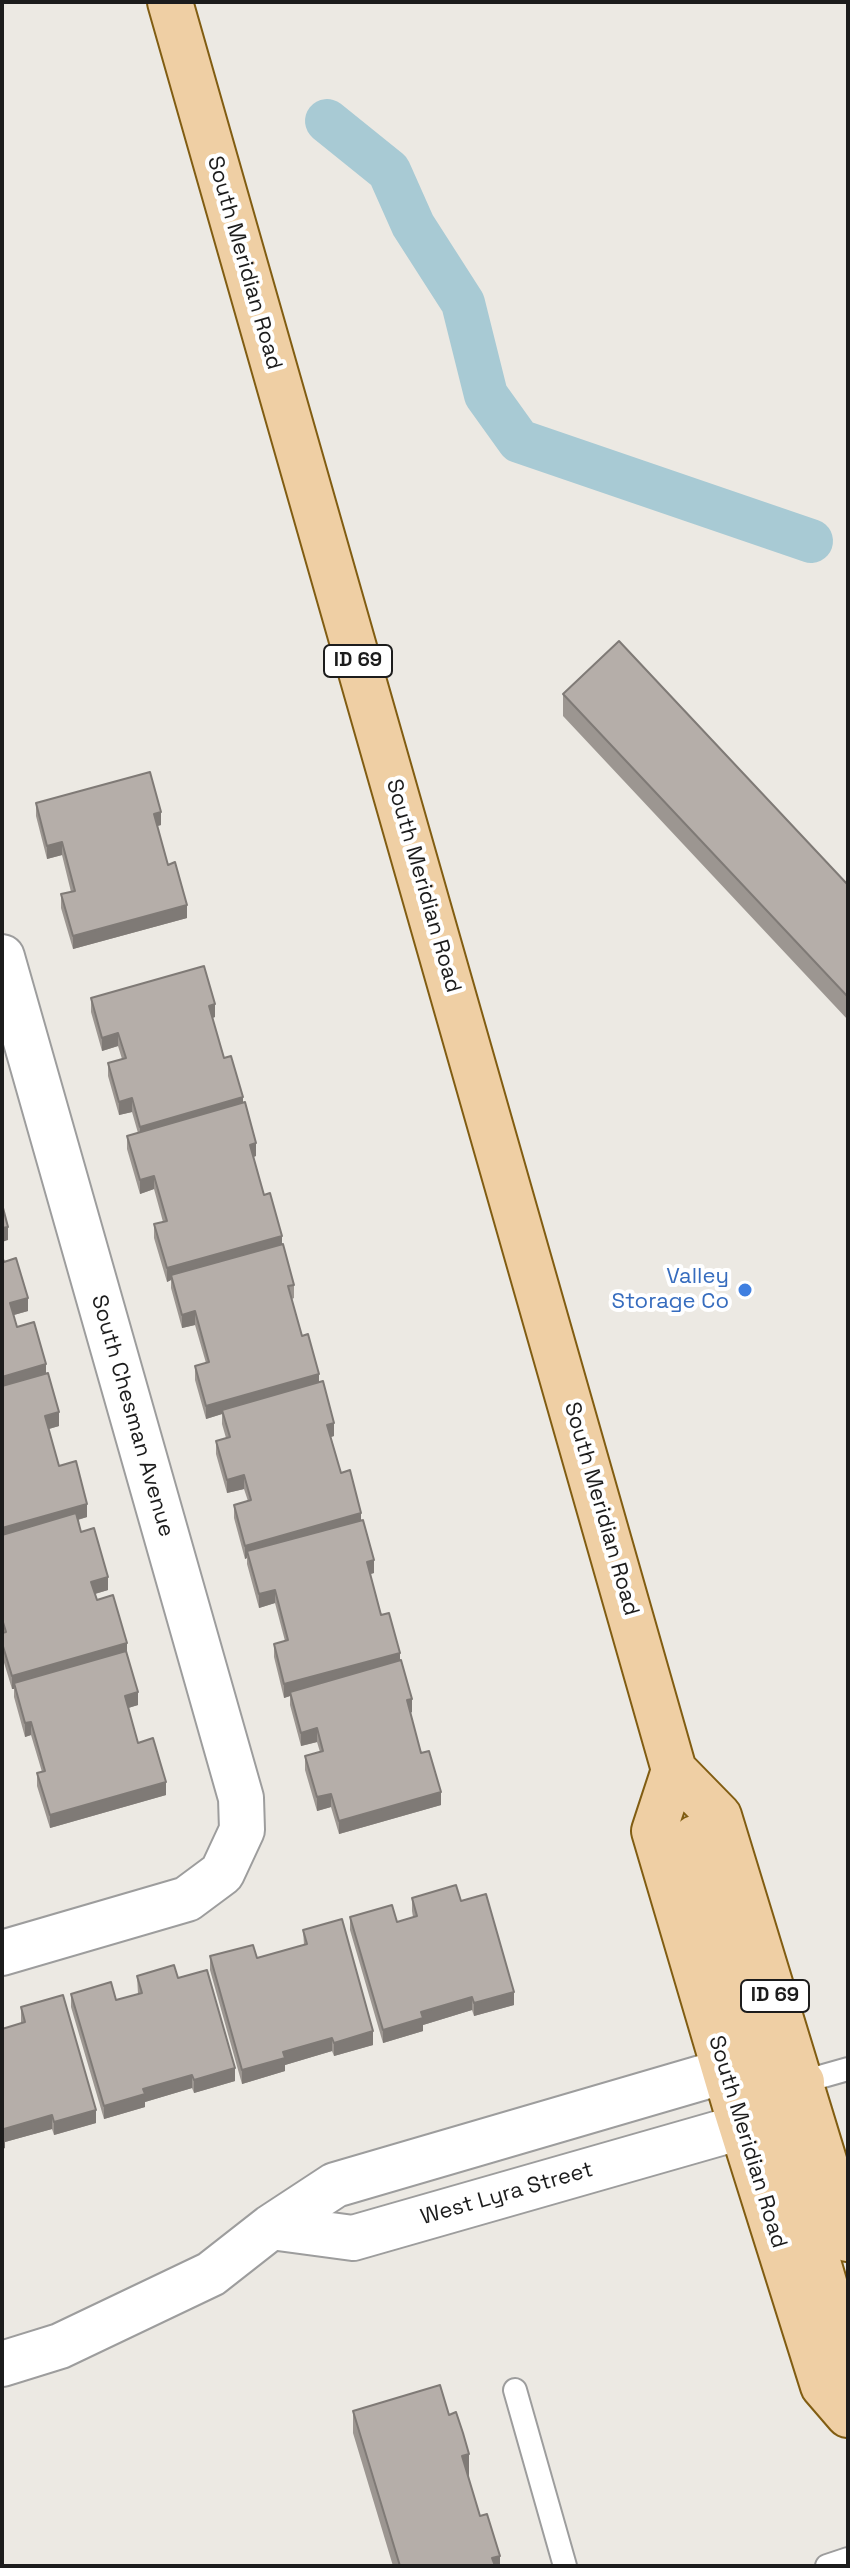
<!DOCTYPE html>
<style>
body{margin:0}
#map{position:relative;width:850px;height:2568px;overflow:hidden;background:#ece9e3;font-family:"Space Grotesk",sans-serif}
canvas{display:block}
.frame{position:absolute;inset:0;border:4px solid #1c1c1c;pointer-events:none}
</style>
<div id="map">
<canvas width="850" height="2568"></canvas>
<div class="frame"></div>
</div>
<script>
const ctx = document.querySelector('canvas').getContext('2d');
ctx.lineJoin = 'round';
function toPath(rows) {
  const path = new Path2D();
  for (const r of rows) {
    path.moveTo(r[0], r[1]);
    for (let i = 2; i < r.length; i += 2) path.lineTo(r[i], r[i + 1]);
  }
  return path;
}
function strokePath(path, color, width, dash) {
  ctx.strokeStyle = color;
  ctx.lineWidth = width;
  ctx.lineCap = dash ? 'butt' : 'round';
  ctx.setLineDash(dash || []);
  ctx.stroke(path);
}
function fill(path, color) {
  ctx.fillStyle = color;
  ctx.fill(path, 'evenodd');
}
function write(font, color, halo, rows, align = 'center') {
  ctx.font = font + ' "Space Grotesk",sans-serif';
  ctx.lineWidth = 8;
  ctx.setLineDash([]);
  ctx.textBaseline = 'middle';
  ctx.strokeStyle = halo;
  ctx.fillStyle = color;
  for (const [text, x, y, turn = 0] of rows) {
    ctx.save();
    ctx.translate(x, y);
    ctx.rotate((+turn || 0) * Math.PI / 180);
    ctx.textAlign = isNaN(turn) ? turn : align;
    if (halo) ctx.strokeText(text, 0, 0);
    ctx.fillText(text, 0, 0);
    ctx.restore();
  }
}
strokePath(toPath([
 [327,121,389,171,413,225,463,303,486,395,519,441,811,541]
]), '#a8cad4', 44);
const lane = toPath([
 [802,2082,848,2069],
 [515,2390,565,2566],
 [827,2566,848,2559]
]);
const street = toPath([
 [2,957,241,1798,242,1830,222,1873,187,1899,2,1953],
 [271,2227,353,2238,741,2127],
 [2,2364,60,2346,211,2274,271,2227,335,2185,725,2071]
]);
const primary = toPath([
 [170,2,674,1770,719,1816,848,2239],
 [674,1770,654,1831,736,2109,823,2386,848,2415],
 [695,1838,752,2037,770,2079,779,2085,788,2087,802,2082],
 [729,2075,757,2097,773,2116,785,2148,848,2365]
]);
strokePath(lane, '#9d9d9d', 26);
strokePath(street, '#9d9d9d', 48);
strokePath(primary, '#815d12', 48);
strokePath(lane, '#fff', 22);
strokePath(street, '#fff', 44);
strokePath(primary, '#efcfa4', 44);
fill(toPath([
 [563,694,848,885,848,1020,563,716],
 [36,803,161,825,157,826,168,865,187,918,73,949,61,908,61,894,71,892,62,855,47,859,36,816],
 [91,998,215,1017,212,1018,224,1058,243,1103,256,1156,253,1157,264,1195,282,1245,294,1285,294,1298,292,1299,302,1336,319,1382,334,1436,331,1437,341,1473,361,1520,374,1573,370,1574,381,1615,400,1660,412,1712,410,1713,421,1753,441,1805,339,1834,331,1807,317,1811,305,1770,305,1756,320,1752,317,1742,301,1746,290,1705,290,1696,284,1698,274,1657,274,1644,285,1641,275,1603,259,1608,247,1564,247,1558,245,1559,234,1518,234,1505,248,1501,244,1489,227,1493,216,1454,216,1441,226,1438,222,1424,222,1414,206,1419,195,1380,195,1366,206,1363,195,1325,182,1328,171,1288,171,1280,167,1282,154,1238,154,1224,163,1222,154,1189,140,1194,127,1149,127,1136,138,1133,132,1112,119,1115,108,1076,108,1063,122,1059,118,1046,102,1051,91,1012],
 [2,1256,28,1311,14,1315,17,1327,46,1374,59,1426,49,1429,59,1466,87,1517,78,1520,81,1532,108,1590,95,1594,97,1600,127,1654,138,1705,128,1708,138,1743,166,1795,50,1828,37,1786,37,1773,42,1772,31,1735,25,1737,14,1697,14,1689,12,1689,2,1656],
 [412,1898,461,1901,514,2005,474,2016,472,2010,423,2025,423,2031,383,2043,350,1930,350,1917,397,1922,413,1917,412,1911],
 [303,1930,373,2045,334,2056,332,2051,285,2065,285,2071,242,2084,210,1970,210,1956,257,1958,304,1945],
 [137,1976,178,1978,235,2081,194,2093,192,2088,145,2102,145,2107,104,2119,71,2007,71,1994,116,2000,138,1994],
 [21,2007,96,2123,54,2135,52,2129,5,2142,5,2148,2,2149,21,2023],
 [353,2411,469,2476,468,2476,480,2516,500,2566,393,2566,353,2433]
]), '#9c9691');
fill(toPath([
 [161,812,161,825,154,827,154,814],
 [62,842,62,855,47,859,47,846],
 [187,905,187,918,73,949,73,936],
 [215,1004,215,1017,209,1019,209,1006],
 [118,1033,118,1046,102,1051,102,1038],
 [243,1097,243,1111,140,1140,140,1127],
 [132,1098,132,1112,119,1115,119,1102],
 [256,1143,256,1156,250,1158,250,1145],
 [154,1176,154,1189,140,1194,140,1180],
 [8,1227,8,1240,2,1242,2,1228],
 [282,1236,282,1249,171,1275,171,1280,167,1282,167,1268],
 [28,1298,28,1311,10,1316,10,1303],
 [195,1311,195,1325,182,1328,182,1315],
 [46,1364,46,1378,2,1390,2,1377],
 [319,1374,319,1387,222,1410,222,1414,206,1419,206,1406],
 [59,1412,59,1426,45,1430,45,1416],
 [334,1423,334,1436,327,1438,327,1425],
 [244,1475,244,1489,227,1493,227,1480],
 [87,1504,87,1517,2,1541,2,1528],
 [361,1513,361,1526,247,1551,247,1558,245,1559,245,1546],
 [374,1560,374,1573,367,1575,367,1562],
 [108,1577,108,1590,91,1595,91,1582],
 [275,1590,275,1603,259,1608,259,1594],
 [127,1643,127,1656,14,1683,14,1689,12,1689,12,1676],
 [400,1653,400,1667,290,1692,290,1696,284,1698,284,1684],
 [138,1692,138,1705,125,1709,125,1696],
 [412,1699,412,1712,407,1714,407,1700],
 [31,1722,31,1735,25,1737,25,1723],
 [317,1728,317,1742,301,1746,301,1733],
 [166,1782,166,1795,50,1828,50,1815],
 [441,1792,441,1805,339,1834,339,1821],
 [331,1794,331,1807,317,1811,317,1797],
 [514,1992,514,2005,474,2016,474,2003],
 [472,1997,472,2010,423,2025,423,2031,383,2043,383,2030,421,2012],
 [373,2031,373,2045,334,2056,334,2043],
 [332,2038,332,2051,285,2065,285,2071,242,2084,242,2070,283,2052],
 [235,2068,235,2081,194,2093,194,2080],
 [192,2075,192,2088,145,2102,145,2107,104,2119,104,2106,143,2089],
 [96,2110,96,2123,54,2135,54,2122],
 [52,2115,52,2129,5,2142,5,2148,2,2149,2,2136,4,2129],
 [469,2454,469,2476,462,2478,462,2456],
 [500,2556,500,2566,492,2566,492,2558]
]), '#7f7a76');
const building = toPath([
 [619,641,848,885,848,997,563,694,619,641],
 [150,772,161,812,154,814,168,865,175,862,187,905,73,936,61,894,75,891,62,842,47,846,36,803,150,772],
 [204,966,215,1004,209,1006,224,1058,231,1056,243,1097,140,1127,132,1098,119,1102,108,1063,126,1058,118,1033,102,1038,91,998,204,966],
 [245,1102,256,1143,250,1145,264,1195,270,1193,282,1236,167,1268,154,1224,167,1221,154,1176,140,1180,127,1136,245,1102],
 [2,1204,8,1227,2,1228,2,1204],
 [283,1244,294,1285,288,1286,302,1336,308,1334,319,1374,206,1406,195,1366,209,1362,195,1311,182,1315,171,1275,283,1244],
 [2,1256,4,1262,16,1258,28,1298,10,1303,17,1327,34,1322,46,1364,2,1377,2,1256],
 [48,1373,59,1412,45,1416,59,1466,76,1461,87,1504,2,1528,2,1386,48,1373],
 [323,1381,334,1423,327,1425,341,1473,350,1470,361,1513,245,1546,234,1505,251,1500,244,1475,227,1480,216,1441,230,1437,222,1410,323,1381],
 [76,1513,81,1532,94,1528,108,1577,91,1582,97,1600,113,1595,127,1643,12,1676,2,1643,2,1633,6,1632,2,1619,2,1535,76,1513],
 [363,1520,374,1560,367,1562,381,1615,389,1613,400,1653,284,1684,274,1644,288,1640,275,1590,259,1594,247,1551,363,1520],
 [126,1651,138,1692,125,1696,138,1743,153,1738,166,1782,50,1815,37,1773,45,1771,31,1722,25,1723,14,1683,126,1651],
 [401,1660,412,1699,407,1700,421,1753,429,1751,441,1792,339,1821,331,1794,317,1797,305,1756,323,1751,317,1728,301,1733,290,1692,401,1660],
 [456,1885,461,1901,486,1894,514,1992,474,2003,472,1997,421,2012,423,2018,383,2030,350,1917,392,1905,397,1922,417,1916,412,1898,456,1885],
 [342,1919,373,2031,334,2043,332,2038,283,2052,285,2058,242,2070,210,1956,253,1945,257,1958,307,1944,303,1930,342,1919],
 [174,1965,178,1978,207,1970,235,2068,194,2080,192,2075,143,2089,145,2094,104,2106,71,1994,111,1982,116,2000,142,1993,137,1976,174,1965],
 [63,1995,96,2110,54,2122,52,2115,4,2129,5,2135,2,2136,2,2029,25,2022,21,2007,63,1995],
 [440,2385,449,2415,456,2412,463,2433,469,2454,462,2456,480,2516,487,2514,500,2556,492,2558,495,2566,400,2566,353,2411,440,2385]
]);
fill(building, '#b5aea9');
strokePath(building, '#7f7a76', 2);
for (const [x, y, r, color] of [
 [745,1290,8,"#3f7fe0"]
]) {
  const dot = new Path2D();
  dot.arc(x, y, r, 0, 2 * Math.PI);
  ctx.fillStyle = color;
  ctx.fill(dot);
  strokePath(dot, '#fff', 3);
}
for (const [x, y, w] of [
 [358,661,68],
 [775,1996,68]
]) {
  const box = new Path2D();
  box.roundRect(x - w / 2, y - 16, w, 32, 6);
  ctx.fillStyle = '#fff';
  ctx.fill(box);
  strokePath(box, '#1c1c1c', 2);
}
write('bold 20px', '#1c1c1c', null, [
 ["ID 69",358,661],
 ["ID 69",775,1996]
]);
write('22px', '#1c1c1c', '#fff', [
 ["South Meridian Road",244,263,74],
 ["South Meridian Road",423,886,74],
 ["South Chesman Avenue",132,1416,74],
 ["South Meridian Road",601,1509,74],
 ["South Meridian Road",747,2142,73],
 ["West Lyra Street",507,2194,-16]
]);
write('22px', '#366cbe', '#fff', [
 ["Valley",729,1277],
 ["Storage Co",729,1302]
], 'right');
</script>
